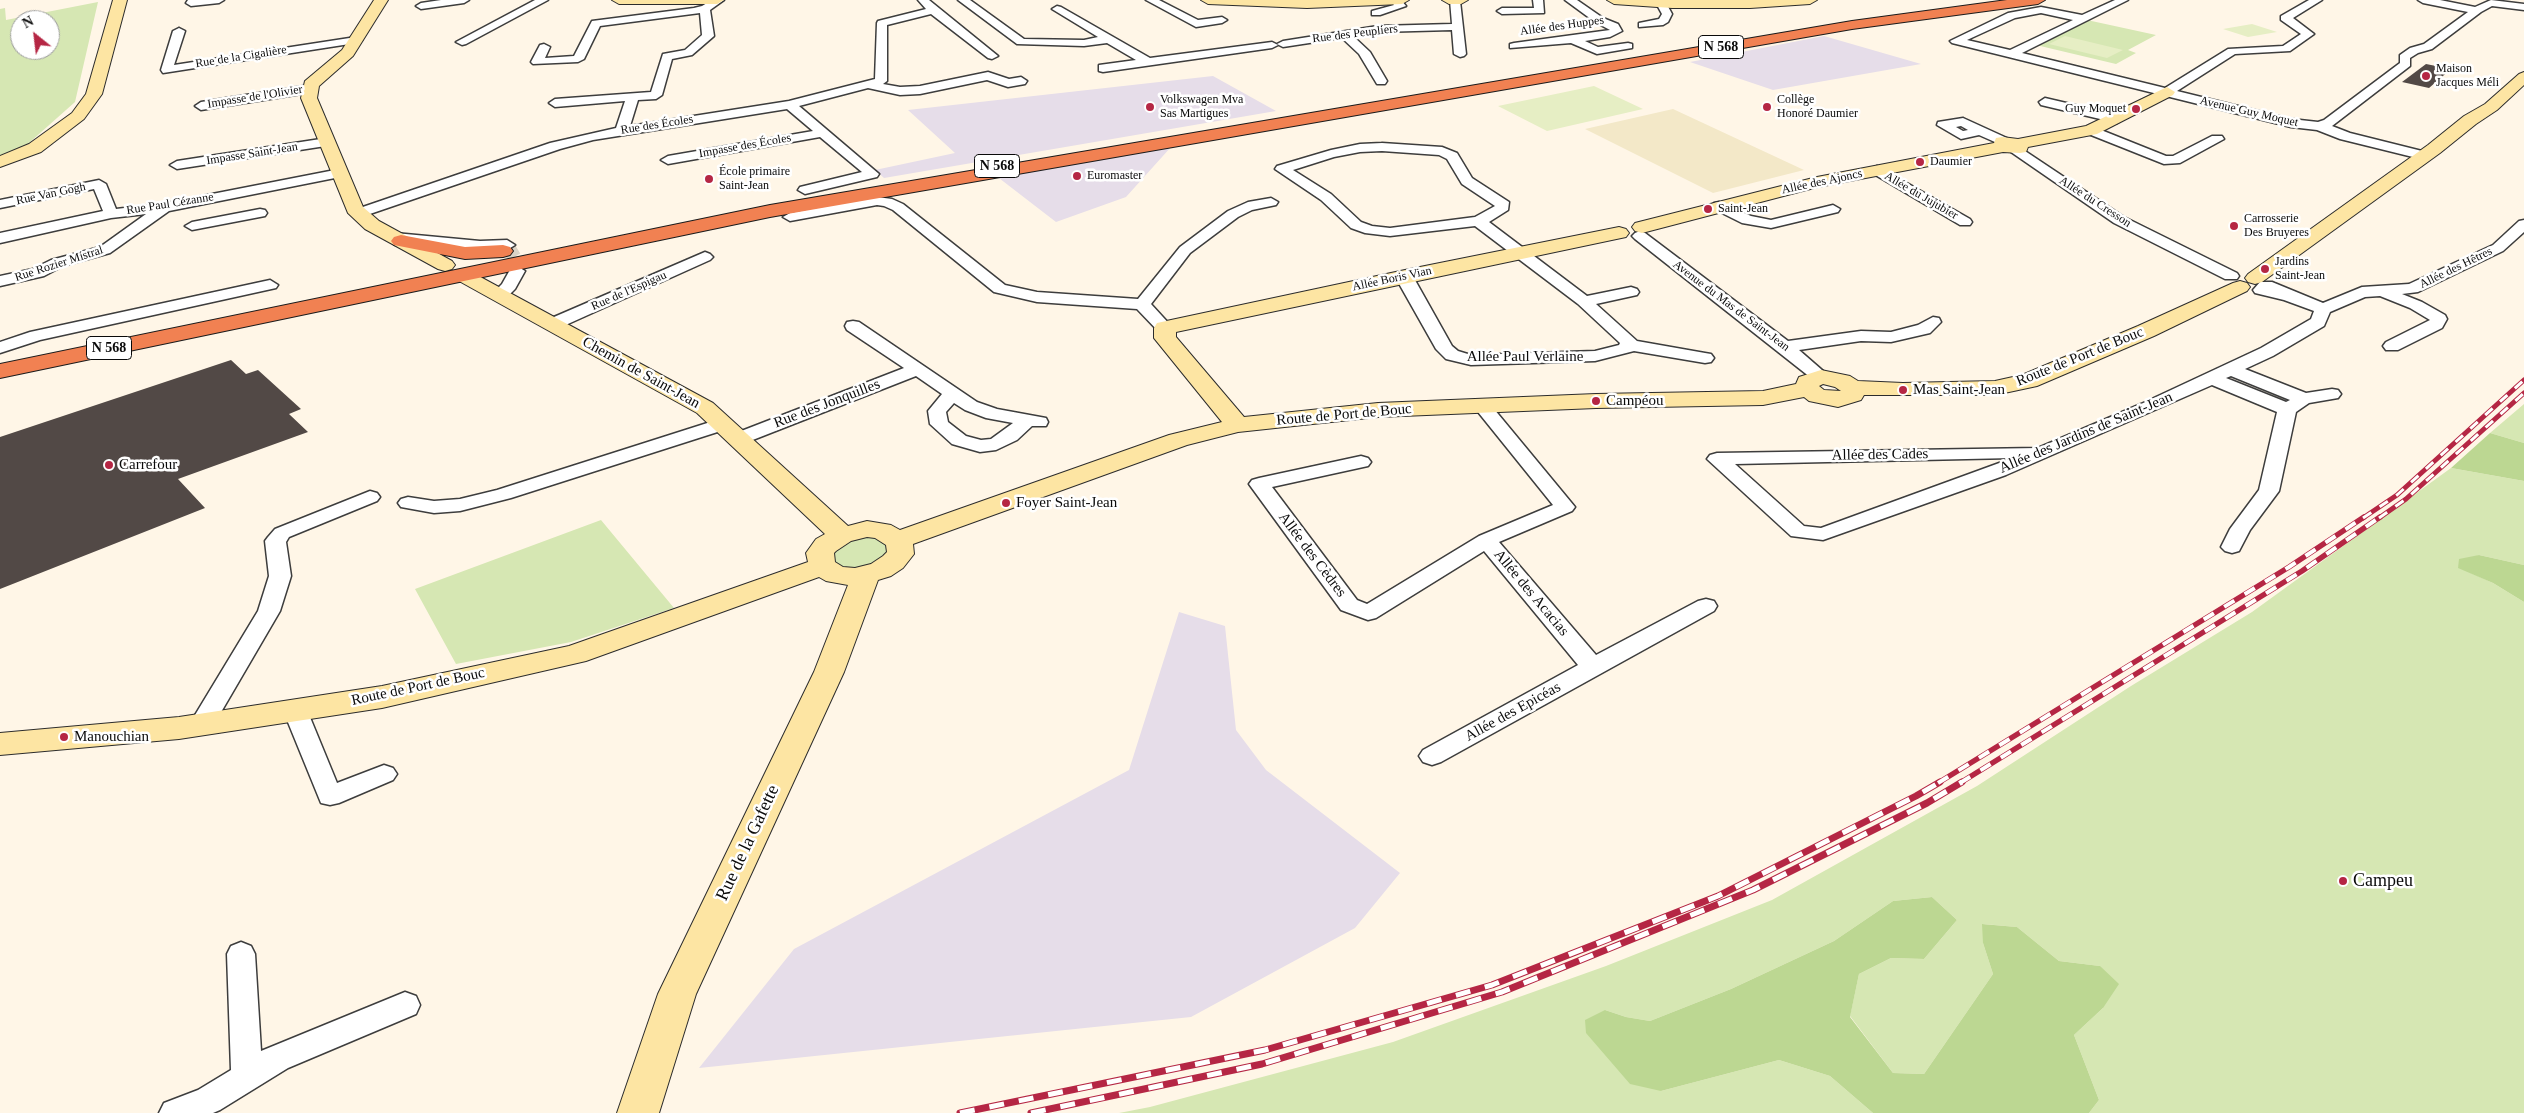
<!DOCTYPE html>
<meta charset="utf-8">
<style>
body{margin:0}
#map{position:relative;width:2524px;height:1113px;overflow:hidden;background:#fff6e7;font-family:"Times New Roman",serif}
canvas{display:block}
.north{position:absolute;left:10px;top:10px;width:50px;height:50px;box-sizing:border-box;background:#fff;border:1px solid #9d9d9d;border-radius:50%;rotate:331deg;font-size:14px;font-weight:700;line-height:20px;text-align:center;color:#0a0a0a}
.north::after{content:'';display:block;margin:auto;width:18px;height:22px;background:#b52644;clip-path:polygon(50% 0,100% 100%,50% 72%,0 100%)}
</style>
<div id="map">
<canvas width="2524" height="1113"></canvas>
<div class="north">N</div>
</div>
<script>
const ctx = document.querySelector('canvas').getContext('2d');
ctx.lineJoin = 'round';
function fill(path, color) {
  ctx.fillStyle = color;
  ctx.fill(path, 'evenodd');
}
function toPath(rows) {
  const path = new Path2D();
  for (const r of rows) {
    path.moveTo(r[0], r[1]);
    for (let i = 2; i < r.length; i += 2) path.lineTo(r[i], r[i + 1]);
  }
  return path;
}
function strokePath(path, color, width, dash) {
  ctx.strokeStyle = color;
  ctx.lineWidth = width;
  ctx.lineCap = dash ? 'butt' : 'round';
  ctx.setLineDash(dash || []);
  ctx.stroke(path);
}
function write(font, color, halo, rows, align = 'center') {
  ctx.font = font + ' "Times New Roman",serif';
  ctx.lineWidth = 5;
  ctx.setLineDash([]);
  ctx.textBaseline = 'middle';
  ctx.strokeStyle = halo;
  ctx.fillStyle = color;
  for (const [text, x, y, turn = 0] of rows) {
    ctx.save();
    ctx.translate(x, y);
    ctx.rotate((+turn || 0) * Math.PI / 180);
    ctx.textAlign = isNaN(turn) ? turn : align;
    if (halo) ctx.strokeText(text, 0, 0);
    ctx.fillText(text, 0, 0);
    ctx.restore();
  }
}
fill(toPath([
 [1824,36,1921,64,1773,90,1690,62],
 [1213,76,1276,111,884,178,875,170,955,153,908,110],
 [1171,147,1126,197,1056,222,995,175],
 [1179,612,1225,626,1236,730,1266,770,1400,873,1355,928,1191,1017,699,1068,794,949,1129,770]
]), '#e6dde9');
fill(toPath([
 [1673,109,1804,170,1713,193,1585,129]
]), '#f3e8c8');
fill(toPath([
 [98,2,75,102,21,150,0,157,0,9,5,8,6,20],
 [20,20,50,20,50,50,20,50],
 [2087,20,2156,35,2128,50,2136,53,2116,64,2036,45],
 [2524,404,2524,443,2490,433],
 [2451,468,2524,481,2524,565,2479,555,2458,567,2493,583,2524,602,2524,1113,2089,1113,2099,1100,2074,1035,2103,1008,2100,966,2059,961,2017,927,1983,924,1983,943,1993,974,1924,1074,1893,1073,1850,1016,1859,974,1891,958,1924,959,1957,920,1932,897,1893,901,1834,941,1731,989,1650,1021,1626,1017,1605,1010,1661,1091,1779,1060,1830,1076,1873,1113,1119,1113,1150,1107,1393,1042,1606,966,1772,900,1977,786,2131,686,2252,612],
 [601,520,674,608,571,642,456,664,415,589],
 [875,535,893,547,873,569,833,567,830,550,837,544]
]), '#d6e7b3');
fill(toPath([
 [2490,433,2524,443,2524,481,2451,468],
 [2479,555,2524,565,2524,602,2493,583,2458,568,2459,559],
 [1932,897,1957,920,1924,959,1891,958,1859,974,1850,1017,1893,1073,1924,1074,1993,974,1983,943,1982,924,2017,927,2059,961,2100,966,2119,984,2103,1008,2074,1035,2099,1100,2089,1113,1873,1113,1830,1076,1779,1060,1661,1091,1630,1084,1586,1033,1585,1020,1605,1010,1626,1017,1650,1021,1731,989,1834,941,1893,901]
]), '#bcd792');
fill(toPath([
 [2252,24,2277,32,2248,37,2223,29],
 [2065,36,2123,50,2107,58,2049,44],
 [1594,86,1643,109,1547,131,1498,106]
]), '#e6eec4');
fill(toPath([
 [2426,64,2451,69,2429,88,2402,82],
 [231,360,246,374,258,370,301,409,289,414,308,432,178,479,205,508,0,589,0,437]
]), '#524946');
strokePath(toPath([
 [507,245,519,265,517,271]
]), '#dad3c6', 14, [14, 8]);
const street = toPath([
 [188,0,224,0,219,3,191,6,186,3,188,0],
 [441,0,469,0,464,3,421,9,416,6,421,3,441,0],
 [535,0,548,0,466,44,462,45,456,42,535,0],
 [712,0,724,0,710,10,714,36,692,55,672,59,662,95,656,99,638,100,630,126,789,101,875,79,877,23,878,21,926,9,918,0,929,0,998,56,992,59,988,58,931,14,887,25,887,81,883,84,900,87,920,86,988,72,1009,79,1021,77,1027,81,1025,84,1008,87,987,80,920,94,900,95,868,88,799,106,879,174,877,177,805,194,798,190,800,187,862,172,820,137,668,164,661,160,668,156,813,131,787,109,593,140,560,149,364,216,354,216,352,213,354,210,550,143,616,128,625,101,555,107,549,103,555,99,651,92,663,54,685,50,702,35,700,13,600,26,584,59,578,62,533,64,531,62,540,45,544,44,550,47,545,58,574,56,592,21,694,8,702,6,712,0],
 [958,0,970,0,1024,39,1084,40,1098,37,1052,9,1057,6,1061,7,1150,58,1272,42,1278,45,1272,48,1103,72,1099,71,1099,65,1136,60,1107,43,1084,46,1017,44,958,0],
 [1146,0,1159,0,1198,20,1222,17,1227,20,1222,23,1196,27,1146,0],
 [1390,0,1401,0,1406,6,1380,15,1372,15,1372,11,1394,5,1390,0],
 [1450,0,1460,1,1466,54,1464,56,1460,57,1454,54,1452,30,1378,32,1353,36,1370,52,1387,81,1385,84,1377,84,1359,54,1342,38,1283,47,1277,44,1283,41,1378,26,1452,24,1450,0],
 [1533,0,1543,0,1544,13,1502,14,1497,11,1502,8,1534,8,1533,0],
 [1565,0,1577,0,1603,18,1618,24,1622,31,1610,37,1585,41,1598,47,1628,43,1632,44,1632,48,1597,54,1571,43,1510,48,1510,44,1514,43,1610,30,1595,22,1565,0],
 [2115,0,2128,0,2022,53,2165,88,2228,49,2283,46,2301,34,2281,20,2281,16,2309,0,2322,0,2293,18,2314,34,2290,51,2235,54,2177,91,2291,119,2318,122,2324,120,2400,63,2400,55,2410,48,2424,44,2468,12,2423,3,2418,0,2440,0,2475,7,2491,0,2524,4,2524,10,2492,6,2481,12,2432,49,2418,53,2410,58,2410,66,2332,126,2350,133,2430,153,2432,156,2425,160,2340,139,2317,130,2291,127,1952,43,1950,41,2008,13,2041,7,2082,15,2115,0],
 [2041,13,2073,20,2010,50,1967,40,2015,18,2041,13],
 [1657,1,1665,1,1672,14,1668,22,1663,25,1639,27,1639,23,1659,19,1662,14,1656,3,1657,1],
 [179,28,185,31,174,65,356,37,362,40,356,43,163,73,161,70,173,31,179,28],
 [310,85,316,89,314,92,201,110,195,106,201,102,310,85],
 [2045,98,2122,116,2123,119,2117,123,2041,105,2039,102,2045,98],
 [1963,118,2009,139,2011,142,2004,146,1979,135,1961,139,1937,125,1938,122,1963,118],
 [1961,126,1968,130,1963,131,1956,127,1961,126],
 [2091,126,2166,156,2173,156,2212,136,2222,136,2224,139,2180,163,2164,164,2086,133,2084,130,2091,126],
 [327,138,332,139,334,142,332,145,177,169,170,165,177,161,327,138],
 [1382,143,1442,147,1457,153,1472,178,1509,202,1508,210,1489,222,1587,296,1631,287,1637,289,1639,292,1637,295,1596,304,1637,341,1705,353,1711,354,1714,358,1711,362,1705,363,1634,351,1595,361,1471,365,1446,359,1436,349,1397,280,1399,273,1411,273,1452,346,1458,351,1471,355,1595,351,1619,345,1620,343,1578,304,1475,226,1390,236,1365,233,1351,228,1321,200,1275,169,1277,166,1331,150,1360,144,1382,143],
 [1382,151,1439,155,1447,159,1462,184,1495,206,1475,217,1390,228,1372,226,1361,222,1331,194,1293,170,1334,157,1360,152,1382,151],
 [2016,145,2124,217,2237,273,2239,276,2237,279,2225,279,2114,223,2011,152,2009,149,2011,146,2016,145],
 [1877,166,1970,219,1972,222,1970,225,1960,225,1872,173,1870,170,1877,166],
 [340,169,345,170,347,173,345,176,169,211,110,253,63,266,44,276,0,286,0,276,33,269,51,260,100,247,146,214,111,218,0,243,0,233,103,211,94,189,0,208,0,200,99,180,106,184,116,209,166,203,340,169],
 [877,197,892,199,903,204,1005,285,1037,292,1138,299,1180,247,1228,211,1248,202,1271,198,1278,202,1276,205,1252,210,1238,217,1190,253,1151,304,1173,328,1171,332,1165,333,1159,332,1137,309,1037,302,994,292,893,210,884,206,877,205,790,221,783,217,790,213,877,197],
 [1719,202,1751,216,1771,220,1833,205,1840,209,1838,212,1771,228,1742,223,1714,209,1712,206,1714,203,1719,202],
 [260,209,265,210,267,213,265,216,192,230,185,226,192,222,260,209],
 [2524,220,2524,232,2503,251,2418,292,2402,294,2422,302,2445,315,2447,319,2442,328,2398,350,2386,350,2383,346,2386,342,2430,320,2410,308,2380,296,2365,297,2330,312,2324,326,2273,356,2245,369,2306,393,2332,389,2338,390,2341,394,2338,398,2309,403,2296,412,2279,491,2250,530,2239,551,2232,553,2225,551,2221,547,2230,529,2259,490,2277,412,2212,385,2006,475,1823,540,1791,536,1707,459,1710,455,1717,453,2038,448,2141,404,2261,348,2311,319,2314,311,2284,300,2255,293,2253,290,2260,282,2272,282,2323,303,2362,287,2409,284,2493,245,2519,221,2524,220],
 [2231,376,2290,400,2286,402,2226,378,2231,376],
 [2013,458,1821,528,1804,526,1735,464,2013,458],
 [1640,231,1645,233,1788,341,1861,331,1891,332,1918,325,1933,317,1939,318,1941,322,1930,333,1891,342,1861,341,1799,350,1830,377,1827,381,1815,381,1635,239,1632,236,1635,233,1640,231],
 [395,233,480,241,507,240,515,245,507,250,480,251,390,241,387,238,395,233],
 [705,252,710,254,713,257,710,260,559,328,547,328,545,324,547,320,705,252],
 [517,266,525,271,515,289,506,298,494,298,492,295,494,292,502,284,511,268,517,266],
 [270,280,278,285,276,288,40,340,0,353,0,342,30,332,270,280],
 [853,321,859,322,977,402,997,409,1046,418,1048,422,1046,426,1032,426,1017,440,996,450,980,452,952,444,930,424,928,411,942,394,916,376,745,443,731,443,729,439,731,435,904,368,847,330,845,326,847,322,853,321],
 [954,403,965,410,986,418,1013,423,991,439,981,440,966,436,948,422,946,412,954,403],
 [1483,401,1489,403,1575,507,1572,511,1499,542,1596,655,1698,601,1706,599,1714,601,1717,606,1714,611,1441,762,1432,765,1423,762,1419,756,1423,750,1578,665,1484,551,1376,618,1368,620,1341,610,1249,484,1252,480,1259,478,1361,456,1368,458,1371,462,1368,466,1272,487,1357,600,1367,604,1479,536,1553,505,1474,407,1477,403,1483,401],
 [723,418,730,420,732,424,730,428,511,498,460,511,434,513,401,507,398,503,401,499,408,497,434,501,460,499,497,490,723,418],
 [370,491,377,493,380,497,377,501,289,537,286,542,291,576,280,611,210,731,201,734,192,731,189,725,258,611,269,576,265,541,268,537,275,529,370,491],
 [295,702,304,704,307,710,337,783,384,765,393,768,397,774,393,780,339,803,330,805,321,803,283,710,286,704,295,702],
 [241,942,251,946,255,954,261,1051,405,992,416,996,420,1005,416,1014,288,1068,220,1110,213,1113,159,1113,164,1103,198,1090,231,1070,227,954,231,946,241,942]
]);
const secondary = toPath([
 [113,0,127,0,102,94,84,119,41,152,0,167,0,156,29,144,72,113,86,94,113,0],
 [374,0,388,0,353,56,319,86,317,98,363,207,379,221,452,261,455,265,452,269,445,271,438,269,365,229,348,213,301,98,305,81,342,50,374,0],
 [612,0,724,0,717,4,619,4,612,0],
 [1201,0,1409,0,1402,4,1307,8,1208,4,1201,0],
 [1442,0,1468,0,1461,4,1449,4,1442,0],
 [1607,0,1817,0,1810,4,1750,8,1672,8,1614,4,1607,0],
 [2524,72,2524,85,2497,110,2476,124,2440,153,2262,282,2255,284,2248,282,2245,278,2248,274,2428,145,2464,116,2485,104,2519,74,2524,72],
 [2167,87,2175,92,2173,95,2097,134,2028,147,2026,152,2020,153,2003,152,1818,187,1642,233,1635,231,1632,227,1635,223,1817,177,1994,143,1996,138,2002,137,2018,139,2086,126,2167,87],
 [1619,227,1626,229,1629,233,1626,237,1176,332,1176,337,1244,417,1378,403,1596,394,1763,391,1796,384,1799,377,1821,370,1850,376,1858,381,1903,383,1995,381,2022,375,2138,326,2233,283,2240,281,2247,283,2250,287,2247,291,2154,336,2037,386,1995,395,1864,395,1861,400,1838,407,1809,401,1804,397,1763,405,1596,408,1378,417,1238,432,1187,445,913,544,914,554,903,568,891,576,878,580,844,672,696,994,659,1113,617,1113,658,994,814,672,848,585,826,581,819,577,586,661,382,708,179,739,0,755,0,733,179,717,382,686,569,646,808,562,806,553,816,539,825,534,697,413,459,281,456,277,459,273,466,271,473,273,713,403,848,526,867,521,891,525,900,530,1169,435,1222,422,1154,338,1154,328,1157,323,1405,270,1619,227],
 [1823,384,1835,387,1841,391,1824,390,1819,386,1823,384],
 [867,537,875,538,886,545,887,552,883,556,871,564,855,568,843,567,835,562,834,553,836,551,851,541,867,537]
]);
const highway = toPath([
 [2007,0,2045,0,2038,4,1852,29,770,217,0,378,0,364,770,205,1852,21,2007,0],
 [401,235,465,247,503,245,510,247,513,251,510,255,503,257,465,259,394,245,391,241,394,237,401,235]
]);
strokePath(street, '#3d3d3d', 3);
strokePath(secondary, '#2c2c2c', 2);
strokePath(highway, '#1b1b1b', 2);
fill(street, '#fff');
fill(secondary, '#fde5a3');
fill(highway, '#f18152');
const railFar2 = toPath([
 [2363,518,2397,495,2524,380],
 [2379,518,2406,499,2524,393]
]);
const railFar1 = toPath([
 [1938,783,2289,567,2364,517],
 [1960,783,2302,571,2380,517]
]);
const rail = toPath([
 [960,1113,1265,1050,1492,985,1718,896,1916,796,1940,782],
 [1031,1113,1262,1064,1502,992,1753,890,1927,803,1962,782]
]);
strokePath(railFar2, '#b52644', 5);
strokePath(railFar1, '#b52644', 5.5);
strokePath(rail, '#b52644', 7);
strokePath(railFar2, '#fff', 3, [10]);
strokePath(railFar1, '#fff', 4, [12]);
strokePath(rail, '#fff', 5, [15]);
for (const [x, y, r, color] of [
 [2426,76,5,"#b52644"],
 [1150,107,5,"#b52644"],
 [1767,107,5,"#b52644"],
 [2136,109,5,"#b52644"],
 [1920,162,5,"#b52644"],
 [1077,176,5,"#b52644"],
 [709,179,5,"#b52644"],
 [1708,209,5,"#b52644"],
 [2234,226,5,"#b52644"],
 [2265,269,5,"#b52644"],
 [1903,390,5,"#b52644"],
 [1596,401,5,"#b52644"],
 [109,465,5,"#b52644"],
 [1006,503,5,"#b52644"],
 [64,737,5,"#b52644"],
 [2343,881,5,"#b52644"]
]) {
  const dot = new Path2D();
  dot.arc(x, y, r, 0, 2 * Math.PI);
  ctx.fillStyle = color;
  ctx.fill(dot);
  strokePath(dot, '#fff', 2);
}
write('12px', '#0a0a0a', '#fff', [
 ["Allée des Huppes",1562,26,-8],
 ["Rue des Peupliers",1355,34,-7],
 ["Rue de la Cigalière",241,57,-9],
 ["Impasse de l'Olivier",255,97,-9],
 ["Avenue Guy Moquet",2249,112,13],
 ["Rue des Écoles",657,125,-9],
 ["Impasse des Écoles",745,146,-10],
 ["Impasse Saint-Jean",252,154,-9],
 ["Allée des Ajoncs",1822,182,-12],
 ["Rue Van Gogh",51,194,-12],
 ["Allée du Jujubier",1921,196,30],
 ["Allée du Cresson",2095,202,33],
 ["Rue Paul Cézanne",170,204,-9],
 ["Rue Rozier Mistral",59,264,-18],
 ["Allée des Hêtres",2456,268,-26],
 ["Allée Boris Vian",1392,279,-12],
 ["Rue de l'Espigau",629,291,-24],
 ["Avenue du Mas de Saint-Jean",1731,306,37]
]);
write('12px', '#0a0a0a', '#fff', [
 ["Maison",2436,69],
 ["Jacques Méli",2436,83],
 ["Volkswagen Mva",1160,100],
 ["Sas Martigues",1160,114],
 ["Collège",1777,100],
 ["Honoré Daumier",1777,114],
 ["Guy Moquet",2126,109,"right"],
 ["Daumier",1930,162],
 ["École primaire",719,172],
 ["Saint-Jean",719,186],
 ["Euromaster",1087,176],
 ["Saint-Jean",1718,209],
 ["Carrosserie",2244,219],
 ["Des Bruyeres",2244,233],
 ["Jardins",2275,262],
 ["Saint-Jean",2275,276]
], 'left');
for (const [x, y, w] of [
 [1721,47,45],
 [997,166,45],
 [109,348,45]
]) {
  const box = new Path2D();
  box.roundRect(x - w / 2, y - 11.5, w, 23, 4);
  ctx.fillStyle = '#fff';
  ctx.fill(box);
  strokePath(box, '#0a0a0a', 1);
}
write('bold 14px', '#0a0a0a', null, [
 ["N 568",1721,47],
 ["N 568",997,166],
 ["N 568",109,348]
]);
write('15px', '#0a0a0a', '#fff', [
 ["Allée Paul Verlaine",1525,357],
 ["Route de Port de Bouc",2080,357,-22],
 ["Chemin de Saint-Jean",641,373,29],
 ["Rue des Jonquilles",827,404,-21],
 ["Route de Port de Bouc",1344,415,-5],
 ["Allée des Jardins de Saint-Jean",2086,433,-23],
 ["Allée des Cades",1880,455,-1],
 ["Allée des Cèdres",1312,555,53],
 ["Allée des Acacias",1531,593,50],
 ["Route de Port de Bouc",418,687,-12],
 ["Allée des Epicéas",1513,712,-29]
]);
write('15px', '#0a0a0a', '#fff', [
 ["Mas Saint-Jean",1913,390],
 ["Campéou",1606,401],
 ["Carrefour",119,465],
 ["Foyer Saint-Jean",1016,503],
 ["Manouchian",74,737]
], 'left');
write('18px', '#0a0a0a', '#fff', [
 ["Rue de la Gafette",748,843,-65]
]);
write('18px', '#0a0a0a', '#fff', [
 ["Campeu",2353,881]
], 'left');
</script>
